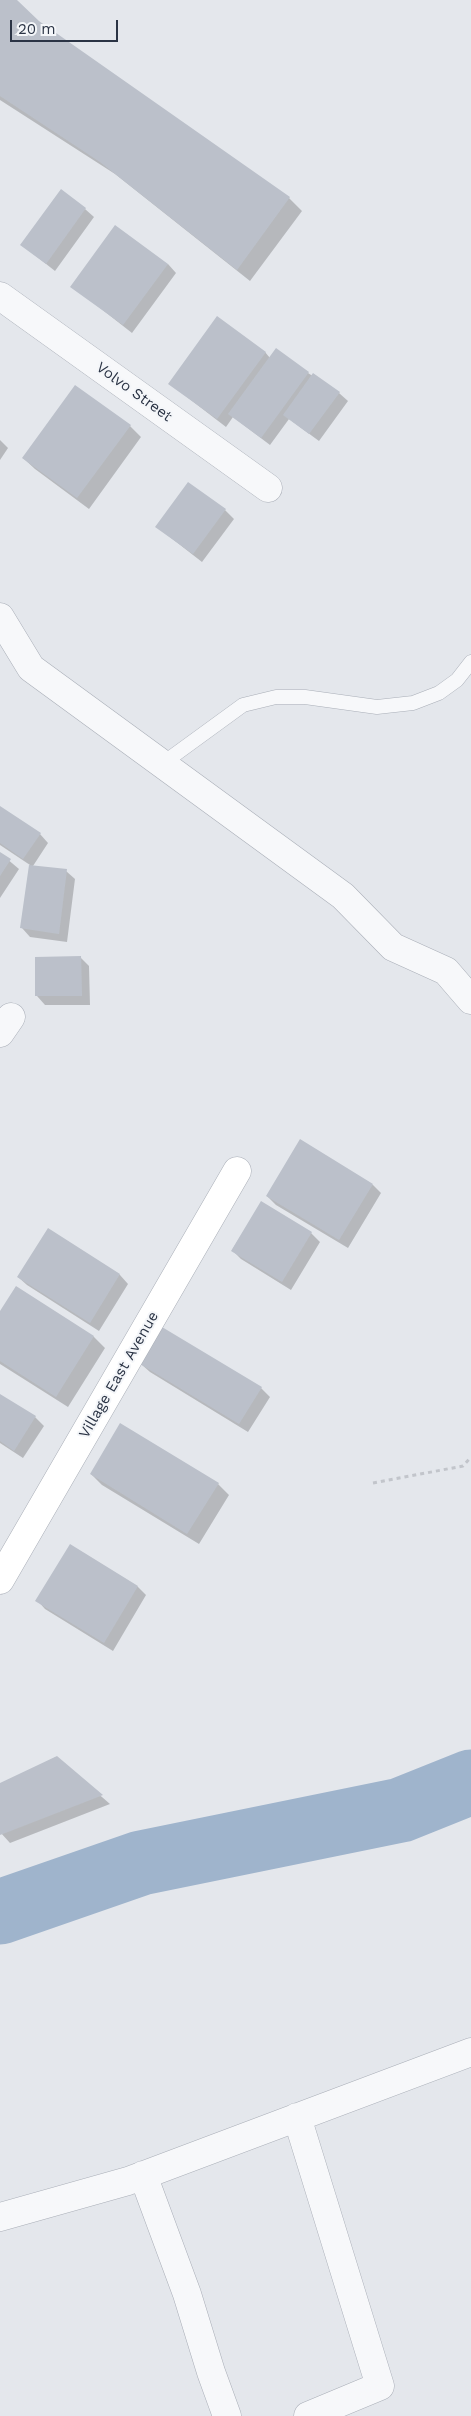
<!DOCTYPE html>
<style>
body{margin:0}
#map{position:relative;width:471px;height:2416px;overflow:hidden;background:#e4e7ec;font-family:"Work Sans",sans-serif}
canvas{display:block}
.scale{position:absolute;left:10px;top:20px;width:108px;height:22px;box-sizing:border-box;border:2px solid #2b3445;border-top:0;padding-left:6px;font-size:15px;line-height:18px;white-space:nowrap;color:#2b3445;-webkit-text-stroke:4px #f4f6f9;paint-order:stroke}
</style>
<div id="map">
<canvas width="471" height="2416"></canvas>
<div class="scale">20 m</div>
</div>
<script>
const ctx = document.querySelector('canvas').getContext('2d');
ctx.lineJoin = 'round';
function fill(path, color) {
  ctx.fillStyle = color;
  ctx.fill(path, 'evenodd');
}
function toPath(rows) {
  const path = new Path2D();
  for (const r of rows) {
    path.moveTo(r[0], r[1]);
    for (let i = 2; i < r.length; i += 2) path.lineTo(r[i], r[i + 1]);
  }
  return path;
}
function strokePath(path, color, width, dash) {
  ctx.strokeStyle = color;
  ctx.lineWidth = width;
  ctx.lineCap = dash ? 'butt' : 'round';
  ctx.setLineDash(dash || []);
  ctx.stroke(path);
}
function write(font, color, halo, rows, align = 'center') {
  ctx.font = font + ' "Work Sans",sans-serif';
  ctx.lineWidth = 4;
  ctx.setLineDash([]);
  ctx.textBaseline = 'middle';
  ctx.strokeStyle = halo;
  ctx.fillStyle = color;
  for (const [text, x, y, turn = 0] of rows) {
    ctx.save();
    ctx.translate(x, y);
    ctx.rotate((+turn || 0) * Math.PI / 180);
    ctx.textAlign = isNaN(turn) ? turn : align;
    if (halo) ctx.strokeText(text, 0, 0);
    ctx.fillText(text, 0, 0);
    ctx.restore();
  }
}
fill(toPath([
 [0,0,15,0,38,22,289,198,302,211,250,281,115,174,0,100],
 [85,209,94,217,55,271,22,245],
 [168,264,176,273,132,333,72,286],
 [265,352,270,358,308,373,339,393,348,401,319,441,289,419,270,445,233,417,226,427,170,384],
 [130,426,141,437,89,509,35,469,23,458],
 [0,440,8,448,0,460],
 [225,510,234,519,202,562,157,527],
 [0,808,40,834,48,843,33,866,66,871,75,879,67,942,30,937,22,928,30,865,0,845],
 [0,853,19,869,0,898],
 [81,958,89,966,90,1005,45,1005,37,996],
 [373,1185,381,1193,348,1248,276,1205,267,1196],
 [261,1203,311,1233,320,1242,291,1290,241,1259,232,1250],
 [48,1230,120,1275,128,1284,99,1331,27,1285,18,1277],
 [16,1287,94,1337,105,1348,68,1407,0,1364,0,1313],
 [141,1364,261,1388,270,1397,248,1432,150,1372],
 [0,1395,35,1417,44,1426,23,1458,0,1443],
 [91,1474,218,1484,229,1495,199,1544,102,1485],
 [70,1546,138,1587,146,1595,113,1651,45,1609,37,1600],
 [56,1757,110,1804,10,1843,0,1832,0,1785]
]), '#0003');
strokePath(toPath([
 [0,1912,141,1863,401,1810,471,1782]
]), '#9fb4cc', 65);
fill(toPath([
 [0,0,17,0,39,21,290,197,237,270,100,162,0,96],
 [61,189,86,208,46,264,20,245],
 [115,225,168,264,123,325,70,287],
 [217,316,266,352,217,419,168,384],
 [276,348,309,372,261,438,228,414],
 [313,373,340,392,309,434,283,415],
 [75,385,131,425,77,498,22,458],
 [188,482,226,509,193,554,155,527],
 [0,806,41,833,23,859,0,843],
 [0,852,11,859,0,876],
 [29,865,67,869,59,934,20,928],
 [81,956,82,996,35,996,35,957],
 [300,1139,373,1184,339,1240,266,1196],
 [261,1201,312,1232,282,1282,231,1251],
 [48,1228,120,1274,90,1323,17,1277],
 [16,1286,94,1336,56,1397,0,1361,0,1311],
 [162,1327,262,1387,239,1424,140,1364],
 [0,1394,36,1416,14,1451,0,1441],
 [120,1423,219,1483,187,1534,90,1474],
 [70,1544,138,1586,104,1643,35,1601],
 [57,1756,103,1795,0,1835,0,1783]
]), '#bbc0ca');
const lane = toPath([
 [162,764,243,705,276,697,305,697,377,707,413,703,439,693,457,680,471,662]
]);
const street = toPath([
 [0,296,268,488],
 [0,617,31,668,343,896,393,947,446,971,471,1000],
 [0,1033,11,1017],
 [297,2117,380,2386,308,2416],
 [143,2175,187,2294,211,2372,227,2416],
 [0,2217,128,2181,471,2052]
]);
const secondary = toPath([
 [0,1580,237,1171]
]);
strokePath(lane, '#a9aeb7', 15);
strokePath(street, '#a9aeb7', 29);
strokePath(secondary, '#a9aeb7', 29);
strokePath(toPath([
 [373,1483,463,1466,471,1457]
]), '#c2c5cb', 3, [4, 4]);
strokePath(lane, '#f7f8fa', 14);
strokePath(street, '#f7f8fa', 28);
strokePath(secondary, '#fff', 28);
write('15px', '#2b3445', '#f4f6f9', [
 ["Volvo Street",134,392,36],
 ["Village East Avenue",119,1375,-60]
]);
</script>
